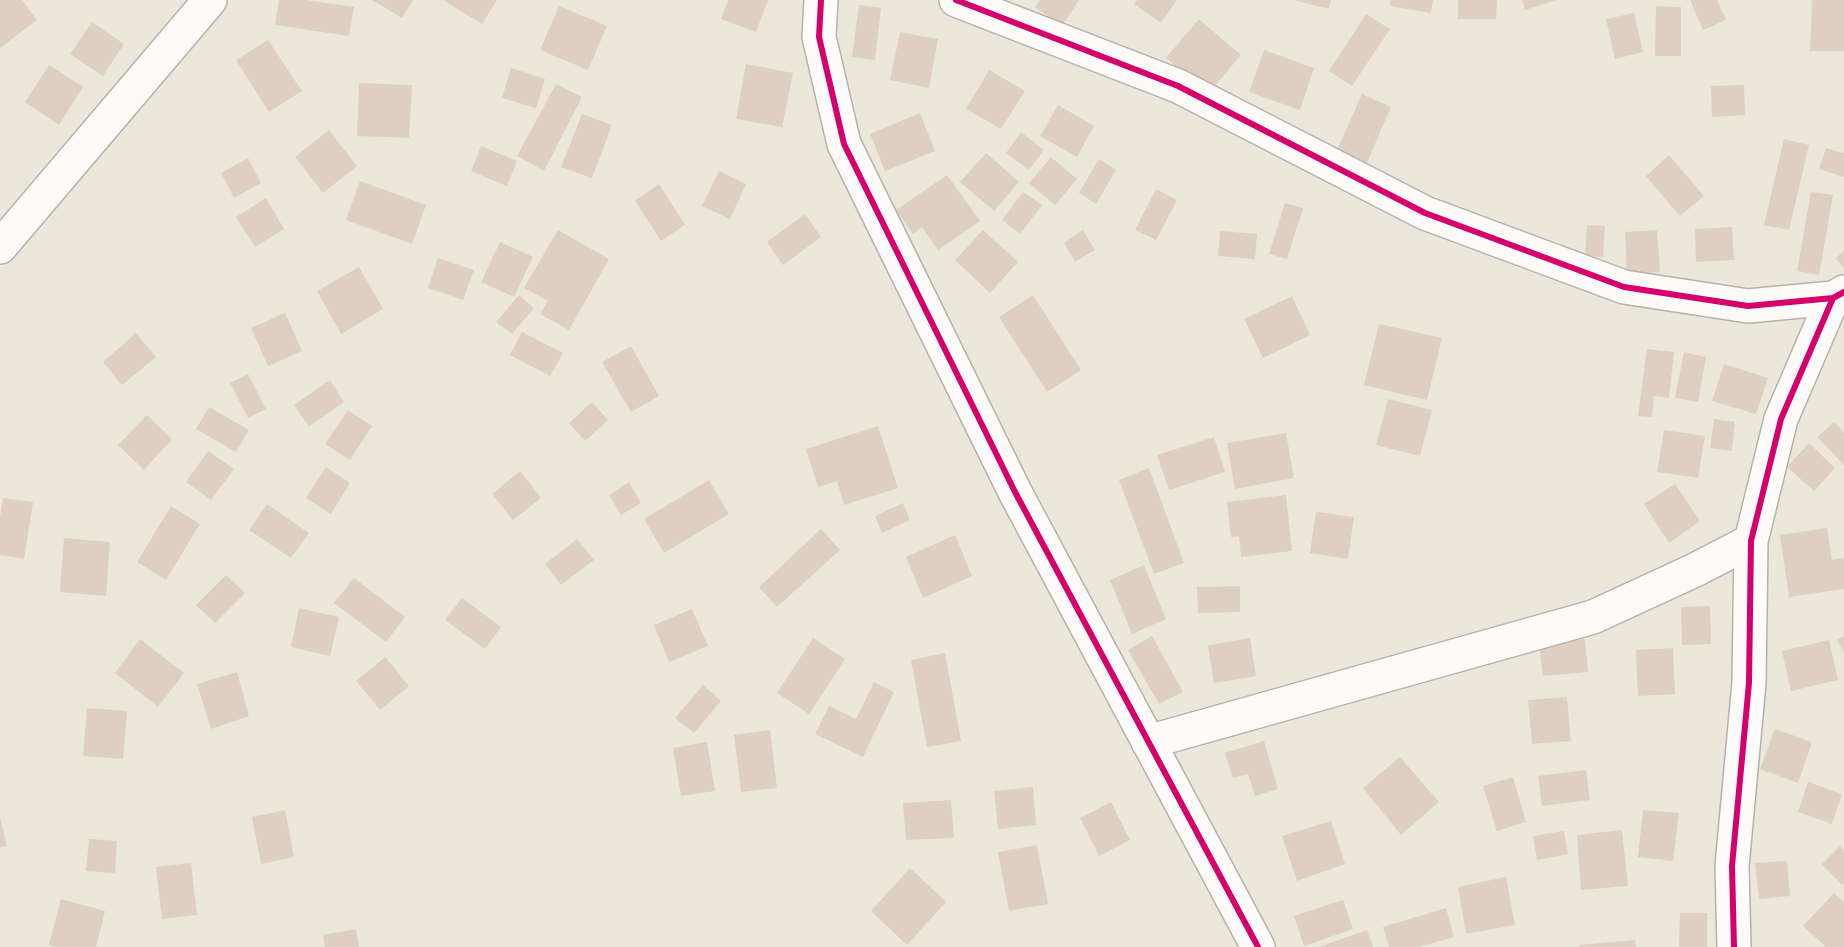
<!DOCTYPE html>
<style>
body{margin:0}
canvas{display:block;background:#ebe7da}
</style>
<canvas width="1844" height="947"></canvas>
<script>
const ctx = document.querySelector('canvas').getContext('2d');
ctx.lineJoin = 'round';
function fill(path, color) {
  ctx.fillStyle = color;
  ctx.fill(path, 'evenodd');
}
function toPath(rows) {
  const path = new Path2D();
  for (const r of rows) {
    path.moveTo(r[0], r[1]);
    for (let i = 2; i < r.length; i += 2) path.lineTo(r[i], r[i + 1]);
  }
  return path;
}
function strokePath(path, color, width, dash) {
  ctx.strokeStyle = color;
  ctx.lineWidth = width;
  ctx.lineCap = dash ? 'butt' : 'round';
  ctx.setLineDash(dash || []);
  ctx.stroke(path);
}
fill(toPath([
 [0,0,22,0,37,20,0,48],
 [279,0,306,0,354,7,349,36,275,25],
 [372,0,413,0,402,18],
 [443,0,497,0,482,24],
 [728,0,768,0,756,32,721,19],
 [1040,0,1079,0,1062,26,1035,7],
 [1137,0,1177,0,1161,23,1134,4],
 [1294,0,1331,0,1329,9],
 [1391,0,1433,0,1431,13,1390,6],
 [1458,0,1497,0,1496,19,1458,19],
 [1522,0,1556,0,1525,10],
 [1690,0,1717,0,1726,20,1703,30],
 [1812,0,1844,0,1844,51,1810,51],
 [859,5,881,8,875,60,852,57],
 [559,6,607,26,588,70,540,50],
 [1656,6,1681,7,1681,56,1655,56],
 [1634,13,1643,52,1615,59,1606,19],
 [1366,14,1390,29,1352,86,1329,71],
 [1199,19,1241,55,1208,94,1166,58],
 [92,22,124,44,103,76,70,54],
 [900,32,938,39,929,88,890,80],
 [268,40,302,91,269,112,236,60],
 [1264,50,1314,68,1300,110,1249,92],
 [746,64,793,73,782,127,736,119],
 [49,65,83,87,59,125,25,102],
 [511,68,545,79,536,108,502,98],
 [989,70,1025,91,1001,129,966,109],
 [359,83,412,85,409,138,357,136],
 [556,84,582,97,544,171,517,156],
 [1744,85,1745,115,1712,117,1711,86],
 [1362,94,1391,107,1362,174,1332,161],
 [1058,105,1094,126,1077,157,1040,136],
 [920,113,935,151,885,171,870,134],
 [582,114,612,125,592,178,561,167],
 [329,130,357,166,323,193,295,157],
 [1021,132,1044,150,1029,170,1006,153],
 [1784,139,1809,145,1789,230,1764,225],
 [481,146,517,161,507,186,471,171],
 [1826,148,1844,153,1844,177,1819,169],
 [986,153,1019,182,994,211,960,182],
 [1669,155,1704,196,1680,216,1646,176],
 [1051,157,1077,179,1055,205,1029,183],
 [248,158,261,183,234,198,221,173],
 [1099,159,1116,170,1096,204,1079,193],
 [719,171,746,184,730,219,702,206],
 [947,175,980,221,938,250,922,227,913,234,896,210],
 [360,181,426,205,412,244,346,220],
 [659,184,685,225,661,241,635,201],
 [1156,189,1177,200,1156,240,1135,230],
 [1023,192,1042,205,1020,234,1002,220],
 [1811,192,1833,195,1819,275,1797,271],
 [266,198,284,229,255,247,236,217],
 [1285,203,1303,208,1287,259,1269,254],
 [805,214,821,237,783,265,767,242],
 [1587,225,1605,226,1603,257,1585,256],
 [1732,227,1734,260,1696,262,1695,229],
 [558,230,609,259,569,330,540,314,548,301,524,288],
 [983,230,1018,262,990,293,955,260],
 [1083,230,1095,250,1075,262,1064,243],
 [1657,230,1660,272,1627,274,1625,232],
 [1220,231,1257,234,1255,259,1218,256],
 [500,242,533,257,514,297,481,282],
 [1844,251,1844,268,1836,258],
 [438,258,474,270,463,300,428,288],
 [359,267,383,309,341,334,317,291],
 [519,295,534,308,512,334,496,322],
 [1033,295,1081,370,1047,392,999,317],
 [1292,296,1310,335,1263,358,1244,319],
 [285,313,302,351,268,366,251,328],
 [1379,324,1442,338,1427,400,1364,385],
 [522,332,563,353,550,376,510,355],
 [136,333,156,357,122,385,103,362],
 [631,346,659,396,631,412,602,362],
 [1647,349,1674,352,1669,398,1654,396,1652,417,1638,416],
 [1684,352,1706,357,1698,402,1675,398],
 [1724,364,1768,378,1756,414,1712,401],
 [248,374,266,409,248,418,230,383],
 [330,380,344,402,309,426,294,405],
 [1388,399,1432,410,1420,456,1376,445],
 [592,402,608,420,585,441,569,423],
 [209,407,249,430,236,452,196,429],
 [348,410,372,426,350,460,325,444],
 [147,415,172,439,144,470,118,445],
 [1714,419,1735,422,1732,451,1710,448],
 [1834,422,1844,433,1844,465,1817,437],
 [878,426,898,488,844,505,837,481,818,487,806,449],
 [1664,430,1705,436,1698,478,1657,472],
 [1286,433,1294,478,1235,489,1227,443],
 [1214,437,1225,472,1169,490,1157,455],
 [1809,443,1835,468,1814,491,1787,467],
 [208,451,234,469,211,500,186,482],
 [326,467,350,483,331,514,306,498],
 [1149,468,1184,563,1154,574,1119,480],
 [520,471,541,498,513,520,492,494],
 [709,480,729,514,664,553,644,519],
 [629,482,641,503,621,515,609,495],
 [1675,484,1700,521,1669,543,1644,504],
 [1286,495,1292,551,1241,557,1239,536,1231,537,1227,502],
 [3,498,33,502,24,559,0,555,0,517],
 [903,503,910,520,882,533,875,516],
 [267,504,309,533,291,558,249,530],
 [171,506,200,524,166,580,137,562],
 [1316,512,1354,517,1348,559,1310,553],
 [1827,528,1832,560,1844,558,1844,589,1789,597,1780,535],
 [821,529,840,550,777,607,759,587],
 [955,535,972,576,923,598,906,557],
 [64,538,110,542,106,596,60,592],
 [577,539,594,560,561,585,545,564],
 [1144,565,1166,619,1132,634,1110,580],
 [226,575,245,593,215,623,196,605],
 [354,578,405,617,386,642,334,603],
 [1240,586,1240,612,1198,613,1197,587],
 [462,598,501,627,485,649,445,620],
 [1710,606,1711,644,1682,645,1681,607],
 [299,608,339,617,330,656,291,647],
 [692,609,708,646,669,662,654,625],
 [1152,636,1183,692,1159,704,1128,650],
 [1844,636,1844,653,1837,640],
 [813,638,845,659,809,714,777,693],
 [1250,638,1256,676,1214,683,1208,645],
 [140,639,184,673,158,707,115,673],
 [1585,639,1588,672,1543,676,1539,644],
 [1829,640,1838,680,1791,691,1782,651],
 [1673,648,1675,694,1638,696,1636,650],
 [945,653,961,741,927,747,911,660],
 [385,657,409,686,380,710,356,681],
 [237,672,249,716,211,729,197,684],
 [874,682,894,692,863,757,815,734,829,706,856,719],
 [703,685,721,701,694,733,675,718],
 [1567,697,1571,741,1532,744,1528,700],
 [87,708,127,711,123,759,83,756],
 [1775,729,1812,742,1798,783,1760,769],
 [770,730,777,788,741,792,734,735],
 [1264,741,1278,789,1255,796,1248,774,1233,778,1225,753],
 [707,742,715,791,681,796,673,748],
 [1400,757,1439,802,1401,835,1363,788],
 [1586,770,1590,800,1542,806,1538,776],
 [1513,777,1526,822,1497,831,1483,786],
 [1808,782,1842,794,1832,824,1798,812],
 [1033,787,1036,825,998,829,994,791],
 [951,800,954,838,906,840,903,803],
 [1111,802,1130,840,1099,856,1080,818],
 [285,810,294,857,261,864,252,817],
 [1643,810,1679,813,1673,861,1638,857],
 [0,817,7,846,0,847],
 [1331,821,1345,864,1297,881,1282,836],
 [1622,830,1628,886,1581,890,1577,835],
 [1564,831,1568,854,1537,860,1533,836],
 [89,839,117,841,115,873,86,871],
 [1037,845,1048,904,1009,911,998,852],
 [1840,846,1844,850,1844,883,1842,885,1822,864],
 [1787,861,1790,896,1759,899,1755,863],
 [191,863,197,915,162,919,156,867],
 [910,868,946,902,907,945,871,911],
 [1506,877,1515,925,1466,934,1458,887],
 [1834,893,1844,902,1844,947,1826,947,1803,926],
 [61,899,105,911,96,947,55,947,49,945],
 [1343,900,1353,929,1304,946,1294,916],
 [1446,908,1454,937,1419,947,1389,947,1383,927],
 [1680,913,1707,913,1707,947,1679,947],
 [356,929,359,947,325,947,323,935],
 [1367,930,1373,947,1319,947],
 [1635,940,1636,947,1580,947,1579,945]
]), '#dfcfc3');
const minor = toPath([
 [821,0,819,37,844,144,1015,492,1258,947],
 [956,0,1178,86,1425,213,1624,287,1748,306,1833,298,1844,292],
 [0,247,210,0],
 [1148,742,1593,617,1695,570,1751,541],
 [1734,947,1732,866,1749,683,1751,541,1781,419,1833,298]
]);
strokePath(minor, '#b5b2ad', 36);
strokePath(minor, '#fcfbf9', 33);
strokePath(toPath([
 [821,0,819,37,844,144,1015,492,1258,947],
 [956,0,1178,86,1425,213,1624,287,1748,306,1833,298,1844,292],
 [1734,947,1732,866,1749,683,1751,541,1781,419,1833,298]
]), '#d6006c', 6);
</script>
